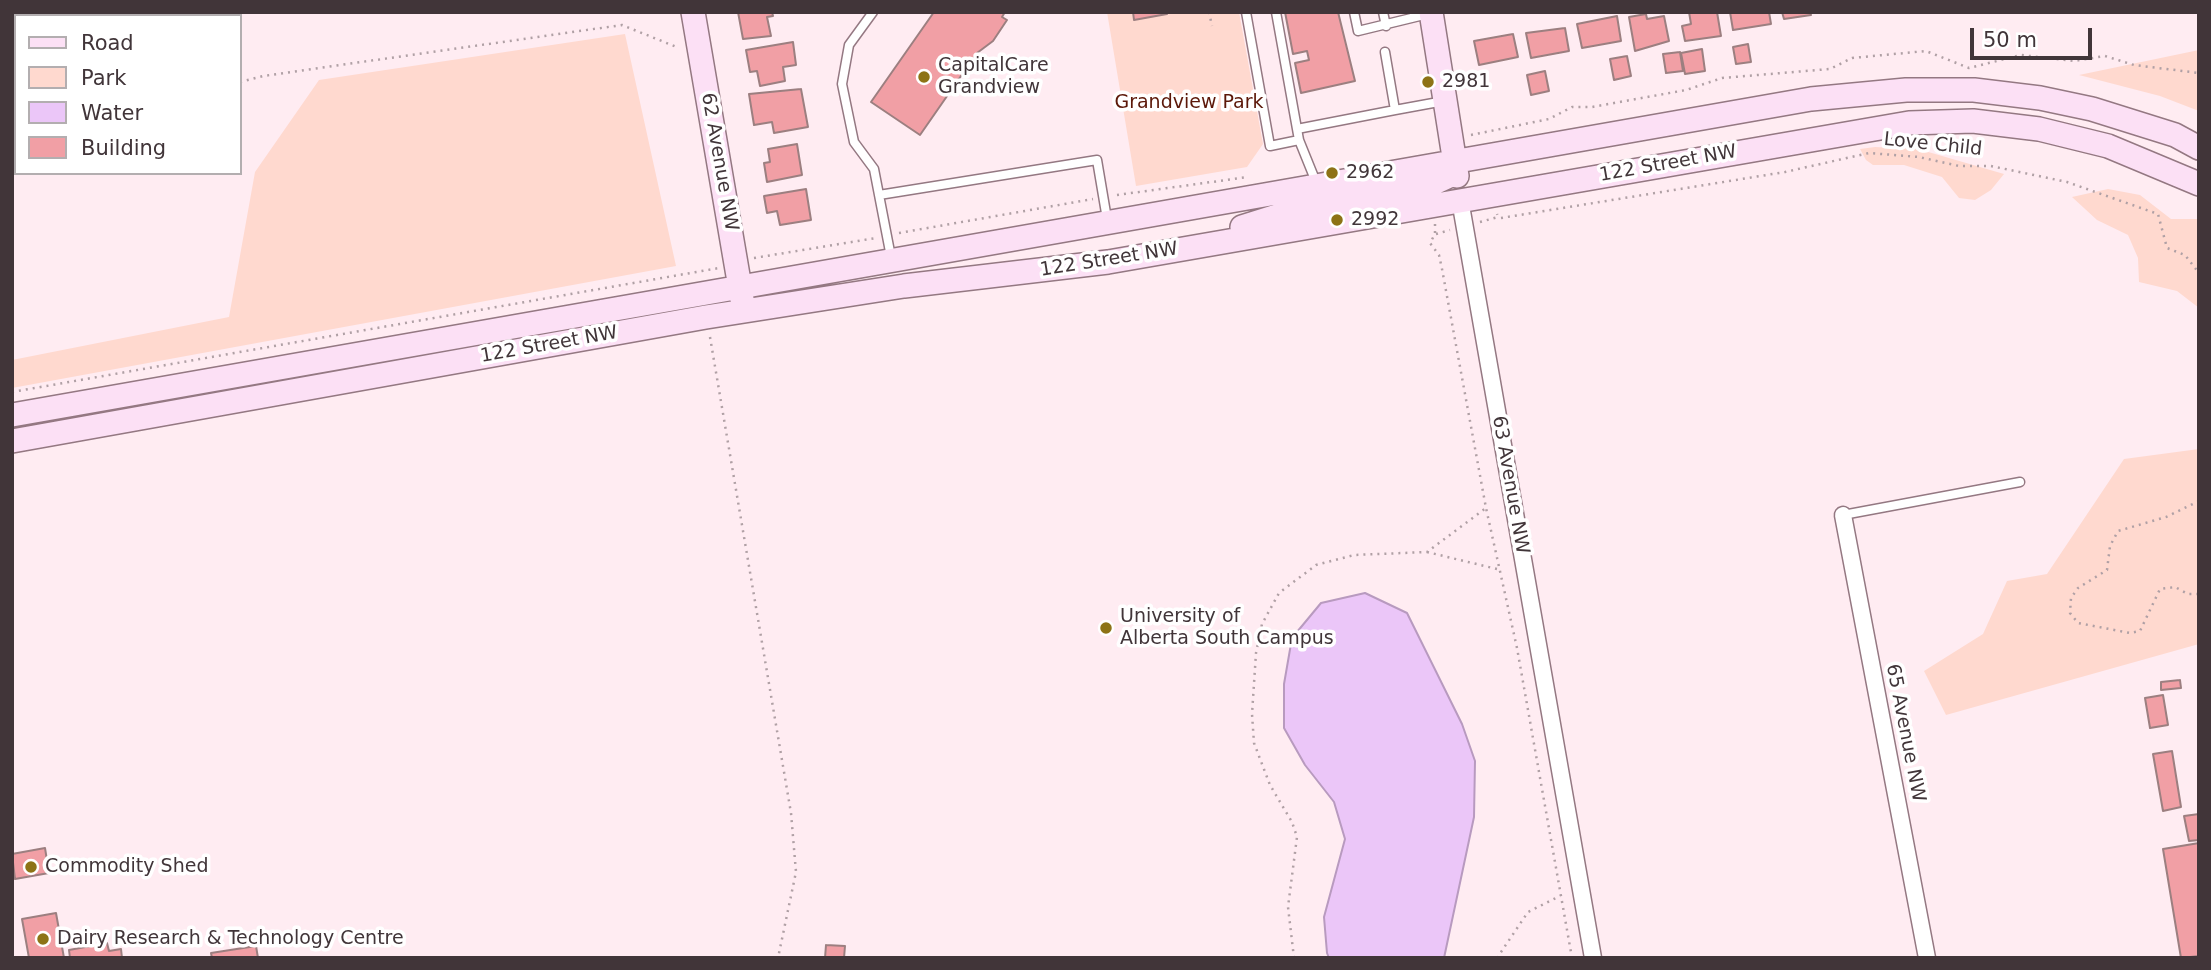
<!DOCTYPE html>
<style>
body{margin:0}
#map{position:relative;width:2211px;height:970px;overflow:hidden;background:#ffecf2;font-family:"DejaVu Sans",sans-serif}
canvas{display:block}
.frame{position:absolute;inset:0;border:14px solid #413539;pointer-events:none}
.legend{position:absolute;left:14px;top:14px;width:228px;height:161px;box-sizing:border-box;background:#fff;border:2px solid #b3aeb0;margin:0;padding:9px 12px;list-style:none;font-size:21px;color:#413539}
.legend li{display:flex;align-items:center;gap:14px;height:35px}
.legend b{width:35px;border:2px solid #b3aeb0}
.scale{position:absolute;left:1970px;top:28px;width:122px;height:32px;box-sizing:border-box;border:4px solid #413539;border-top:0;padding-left:9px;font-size:21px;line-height:24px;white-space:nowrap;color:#413539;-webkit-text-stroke:5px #fff;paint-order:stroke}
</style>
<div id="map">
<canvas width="2211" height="970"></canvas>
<div class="frame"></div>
<ul class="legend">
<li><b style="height:9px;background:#fce0f5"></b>Road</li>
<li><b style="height:19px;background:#ffd9cf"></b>Park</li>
<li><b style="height:19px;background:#ebc6f8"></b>Water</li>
<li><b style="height:19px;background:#f19fa5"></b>Building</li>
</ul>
<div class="scale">50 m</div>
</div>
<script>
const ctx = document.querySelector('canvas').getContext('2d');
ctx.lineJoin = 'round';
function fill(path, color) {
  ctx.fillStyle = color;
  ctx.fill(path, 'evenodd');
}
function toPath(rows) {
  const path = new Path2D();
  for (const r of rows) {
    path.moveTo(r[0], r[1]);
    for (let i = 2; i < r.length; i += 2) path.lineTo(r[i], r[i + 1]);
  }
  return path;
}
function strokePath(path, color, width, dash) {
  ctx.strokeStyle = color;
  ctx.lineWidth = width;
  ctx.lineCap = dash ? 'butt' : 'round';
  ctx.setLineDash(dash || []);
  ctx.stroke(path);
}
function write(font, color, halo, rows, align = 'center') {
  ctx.font = font + ' "DejaVu Sans",sans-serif';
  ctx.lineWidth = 7;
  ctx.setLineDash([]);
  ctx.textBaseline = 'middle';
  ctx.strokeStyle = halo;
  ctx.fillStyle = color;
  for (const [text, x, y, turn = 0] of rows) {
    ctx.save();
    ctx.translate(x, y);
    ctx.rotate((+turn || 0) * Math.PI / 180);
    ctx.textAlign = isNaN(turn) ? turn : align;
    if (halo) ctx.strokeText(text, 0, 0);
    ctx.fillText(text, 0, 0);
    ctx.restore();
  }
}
fill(toPath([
 [1107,12,1239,12,1263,144,1247,167,1136,186],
 [625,34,676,266,12,388,12,360,229,317,255,172,319,80],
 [2199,50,2199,111,2160,96,2079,75],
 [1875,147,1918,149,2004,174,1991,190,1975,200,1959,198,1942,177,1904,165,1873,165,1866,160,1860,149],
 [2108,189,2140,195,2171,219,2199,219,2199,308,2177,291,2139,282,2138,258,2128,235,2097,220,2072,197],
 [2199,449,2199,644,1946,715,1924,671,1983,634,2007,581,2047,574,2124,459]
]), '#ffd9cf');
const water = toPath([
 [1365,593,1407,613,1462,724,1475,761,1474,817,1444,958,1329,958,1327,953,1324,917,1345,839,1334,802,1305,765,1284,728,1284,684,1292,638,1321,603,1365,593]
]);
fill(water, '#ebc6f8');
strokePath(water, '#b89abf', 2);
const building = toPath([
 [738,12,772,12,773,16,767,17,771,36,743,39,738,12],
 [934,12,1005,12,1002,17,1007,20,993,41,977,53,920,135,871,102,934,12],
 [1133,12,1167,12,1167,14,1134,20,1133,12],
 [1285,12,1338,12,1355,81,1301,93,1295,63,1309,60,1307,51,1293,54,1285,12],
 [1683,12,1717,12,1721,36,1685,41,1682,26,1691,24,1689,12,1683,12],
 [1730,12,1769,12,1771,24,1733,30,1730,12],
 [1782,12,1810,12,1811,15,1784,19,1782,12],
 [1646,14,1647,19,1664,16,1669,41,1635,51,1629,17,1646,14],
 [1617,16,1621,41,1582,48,1577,24,1617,16],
 [1565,28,1569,51,1531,58,1526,33,1565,28],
 [1513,34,1518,57,1479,65,1474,41,1513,34],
 [793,42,796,65,783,67,785,81,760,86,757,71,750,72,746,50,793,42],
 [1748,44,1751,62,1736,64,1733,47,1748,44],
 [1702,49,1705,71,1685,74,1681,53,1702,49],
 [1680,52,1683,71,1666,73,1663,54,1680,52],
 [1627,56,1631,76,1614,80,1610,59,1627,56],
 [1545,71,1549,91,1531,95,1527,75,1545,71],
 [801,89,808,127,774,133,772,122,754,125,749,94,801,89],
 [797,144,802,175,767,182,764,163,770,162,768,149,797,144],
 [806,189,811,220,780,225,777,211,767,213,764,196,806,189],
 [2180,680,2181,688,2161,690,2161,682,2180,680],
 [2163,695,2168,725,2150,728,2145,698,2163,695],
 [2172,751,2181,807,2163,811,2153,754,2172,751],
 [2199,814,2199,840,2189,841,2184,816,2199,814],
 [2199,843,2199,956,2181,958,2163,849,2199,843],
 [45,848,49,873,15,879,12,854,45,848],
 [56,913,64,958,29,958,22,919,56,913],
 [107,943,109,951,121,949,122,958,70,958,69,950,107,943],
 [826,945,845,946,844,958,825,958,826,945],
 [256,946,258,958,212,958,211,953,256,946]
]);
fill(building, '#f19fa5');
strokePath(building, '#9c7f80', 2);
const lane = toPath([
 [873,12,849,45,842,84,854,142,874,169,891,257],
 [1246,12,1270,146,1299,140],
 [1276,12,1299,140,1316,182],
 [1354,12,1358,31,1428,14],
 [1383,12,1386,26],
 [1385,52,1395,110,1444,101],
 [1297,129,1395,110],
 [879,195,1097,160,1107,219],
 [1843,515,2020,482]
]);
const street = toPath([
 [1460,200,1593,958],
 [1843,515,1927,958]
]);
const secondary = toPath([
 [693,12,742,299],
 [1431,12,1457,176],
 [1242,227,1293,211,1434,183,1449,176,1455,163],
 [12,415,1811,99,1906,90,1974,90,2040,98,2092,109,2175,135,2199,148],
 [12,441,706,317,904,286,1108,262,1909,123,1973,121,2039,129,2108,146,2199,184]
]);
strokePath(lane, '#947882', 11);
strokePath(street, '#947882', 19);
strokePath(secondary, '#947882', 26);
strokePath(toPath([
 [44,12,45,16],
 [1209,12,1212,26],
 [240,82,263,76,622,25,679,48],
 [1471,135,1549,119,1572,107,1592,107,1686,90,1722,78,1830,69,1852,58,1926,51,1969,68,2021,55,2074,61,2105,56,2134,65,2199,73],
 [1117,195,1248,177],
 [1501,218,1785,172,1869,153,1919,157,1959,166,1991,166,2067,182,2158,214,2167,248,2185,255,2199,273],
 [1480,222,1498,217,1497,214],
 [1435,224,1435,234,1430,243,1439,255,1442,269,1486,508,1517,648,1572,958],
 [899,233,1093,199],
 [1436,234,1450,230],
 [754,258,876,238],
 [710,337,791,813,796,872,778,958],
 [12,392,719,268],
 [2199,501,2166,517,2118,531,2110,546,2107,570,2078,588,2071,598,2070,613,2078,623,2130,633,2140,631,2160,589,2175,587,2188,594,2199,594],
 [1427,552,1501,570],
 [1294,958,1288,907,1297,837,1292,822,1270,785,1254,743,1252,714,1256,653,1262,624,1279,593,1316,565,1354,555,1427,552,1486,508],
 [1497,958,1528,912,1560,896]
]), '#b0a0a5', 2.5, [2, 5]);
strokePath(lane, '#fff', 8);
strokePath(street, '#fff', 16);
strokePath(secondary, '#fce0f5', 23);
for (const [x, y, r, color] of [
 [924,77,7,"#8d7316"],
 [1428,82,7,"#8d7316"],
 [1332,173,7,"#8d7316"],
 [1337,220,7,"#8d7316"],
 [1106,628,7,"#8d7316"],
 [31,867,7,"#8d7316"],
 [43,939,7,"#8d7316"]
]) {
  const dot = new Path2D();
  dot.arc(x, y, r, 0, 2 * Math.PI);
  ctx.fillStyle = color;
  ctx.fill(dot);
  strokePath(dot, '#fff', 2.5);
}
write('19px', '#413539', '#fff', [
 ["CapitalCare",938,66],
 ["Grandview",938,88],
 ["2981",1442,82],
 ["2962",1346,173],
 ["2992",1351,220],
 ["University of",1120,617],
 ["Alberta South Campus",1120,639],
 ["Commodity Shed",45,867],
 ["Dairy Research & Technology Centre",57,939]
], 'left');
write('19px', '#5c1809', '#fff', [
 ["Grandview Park",1189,103]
]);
write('19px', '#413539', '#fff', [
 ["Love Child",1933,145,6],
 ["62 Avenue NW",719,162,80],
 ["122 Street NW",1668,164,-10],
 ["122 Street NW",1109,260,-9],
 ["122 Street NW",549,345,-10],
 ["63 Avenue NW",1510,485,80],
 ["65 Avenue NW",1905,733,79]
]);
</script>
